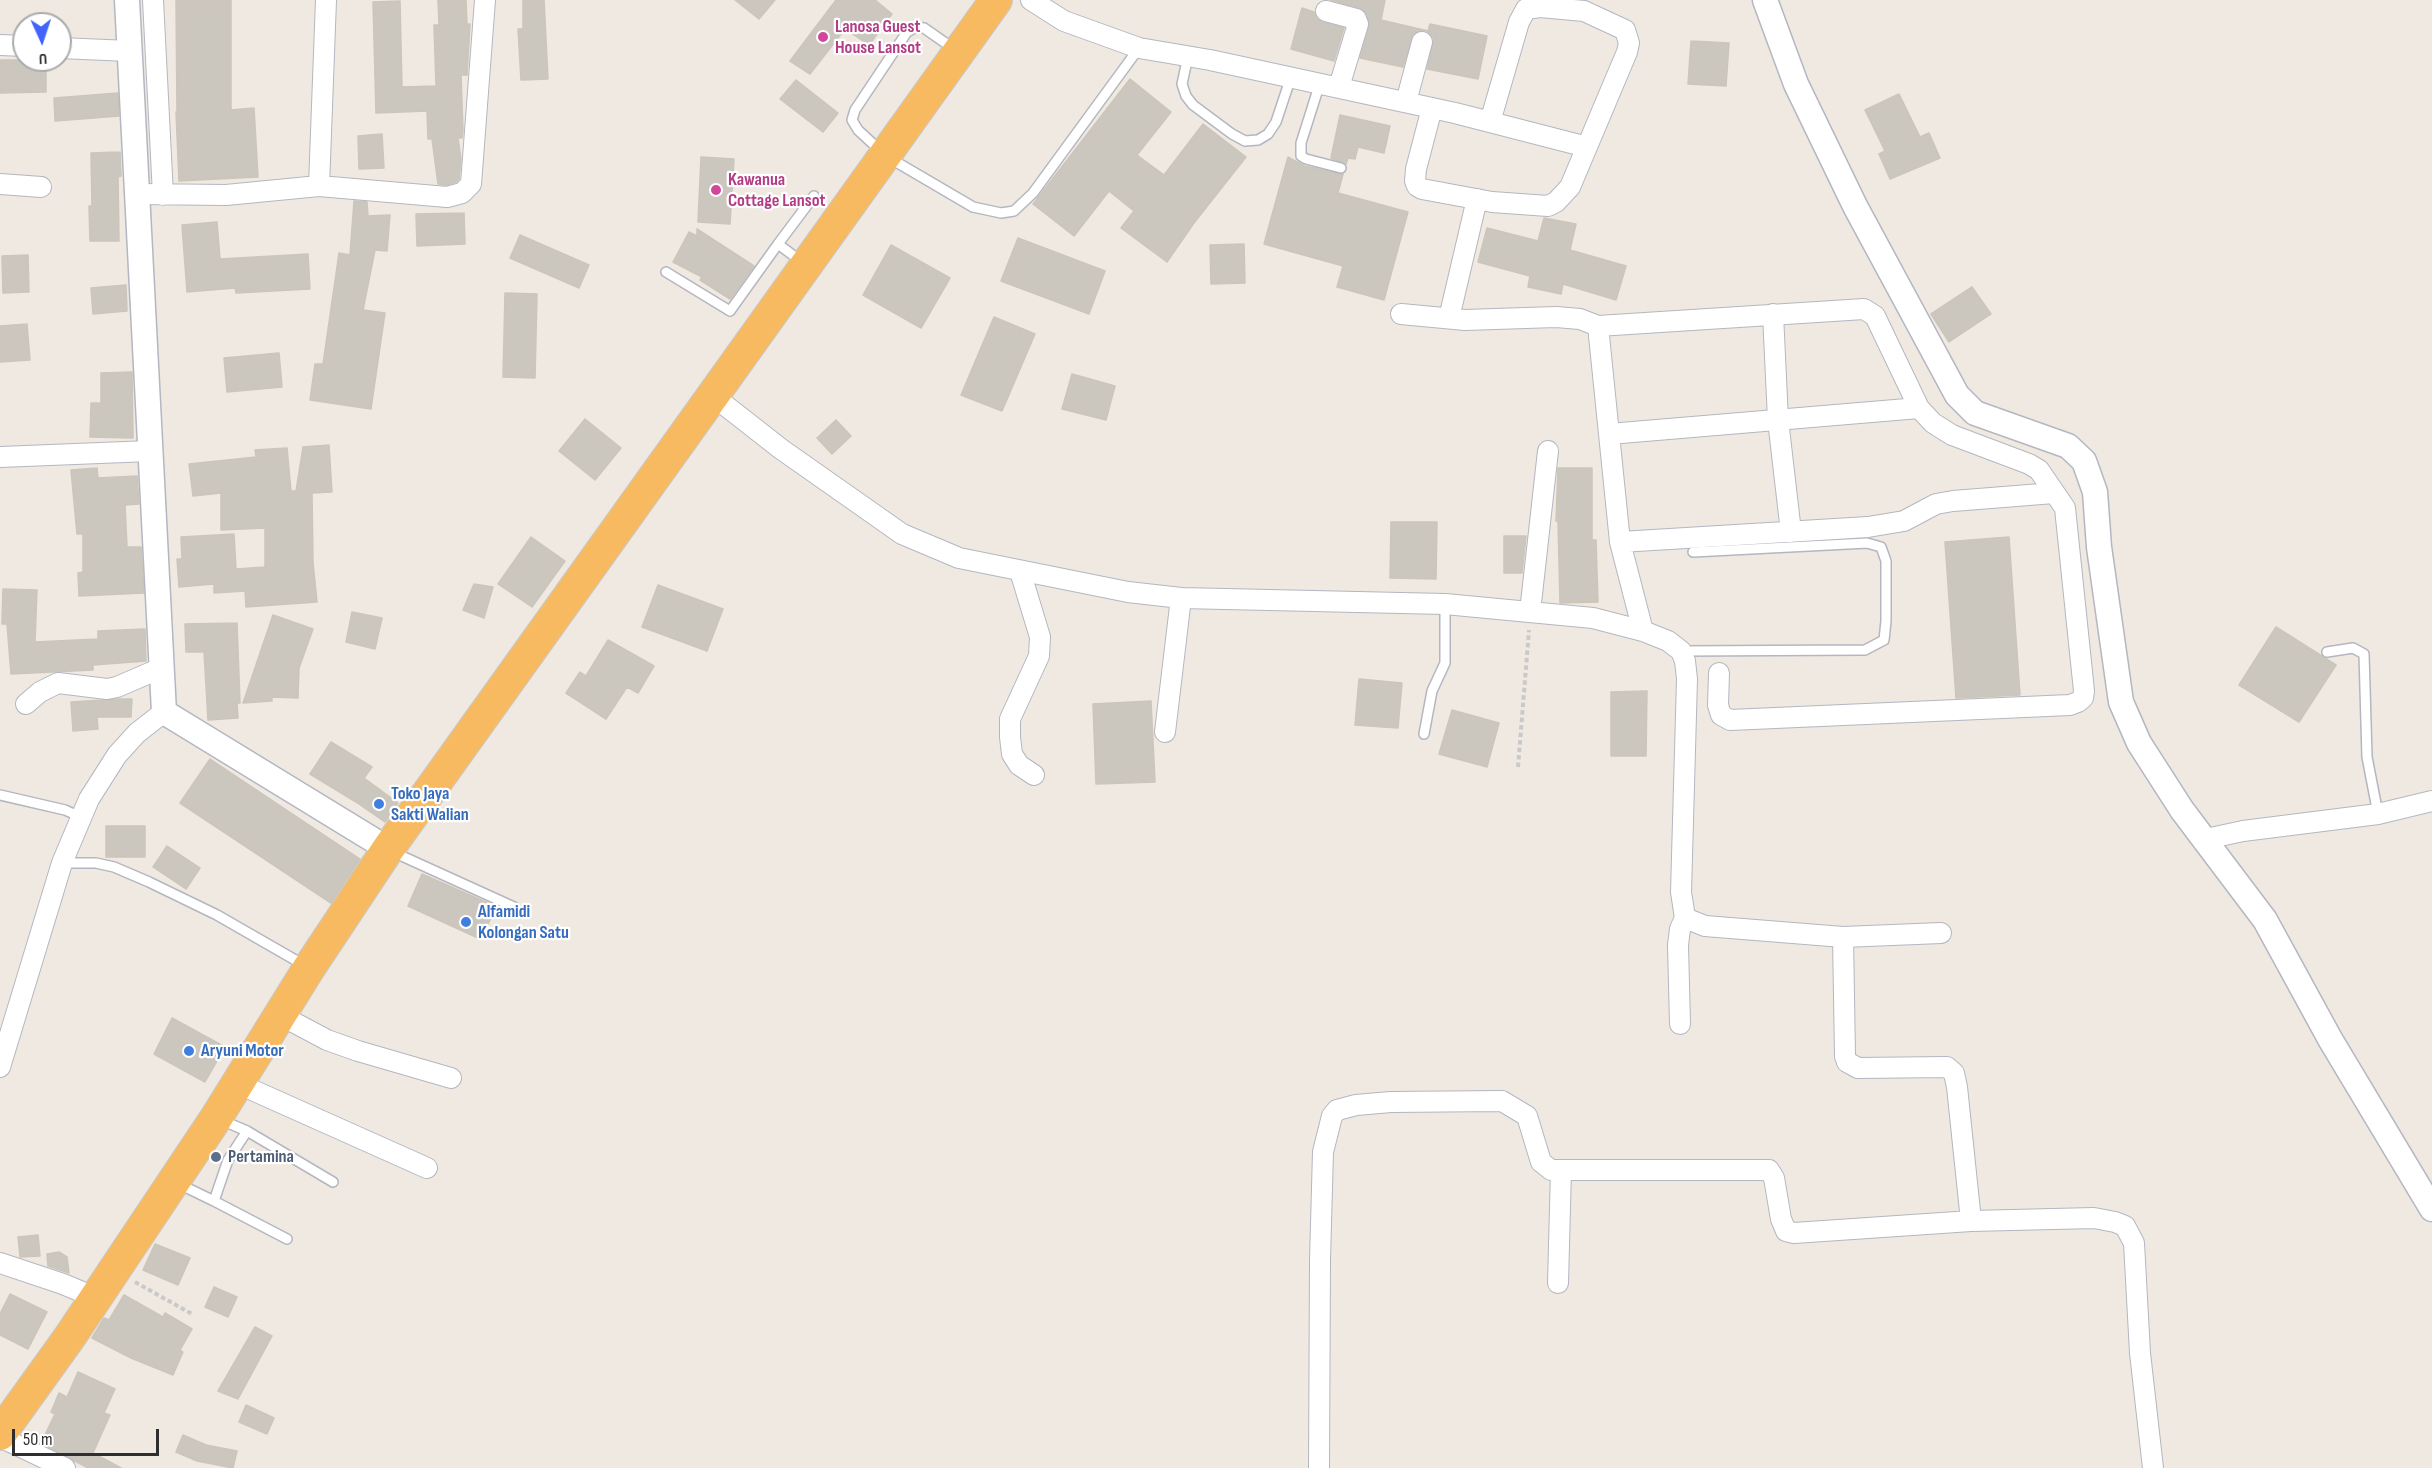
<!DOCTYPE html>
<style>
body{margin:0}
#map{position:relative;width:2432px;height:1468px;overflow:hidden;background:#efe9e1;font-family:"Sofia Sans Condensed",sans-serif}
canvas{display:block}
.north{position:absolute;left:12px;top:12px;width:60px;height:60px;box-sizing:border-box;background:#fff;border:2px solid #ababab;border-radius:50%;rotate:177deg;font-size:16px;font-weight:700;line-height:24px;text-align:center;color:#2e2e2e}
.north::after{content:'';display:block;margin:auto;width:21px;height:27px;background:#4264fb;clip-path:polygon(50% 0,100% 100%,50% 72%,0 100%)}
.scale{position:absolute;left:12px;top:1429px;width:147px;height:27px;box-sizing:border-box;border:3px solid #2e2e2e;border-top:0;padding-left:8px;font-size:18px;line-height:21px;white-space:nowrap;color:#2e2e2e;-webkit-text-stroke:4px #fff;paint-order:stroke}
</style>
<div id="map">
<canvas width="2432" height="1468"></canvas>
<div class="north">U</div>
<div class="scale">50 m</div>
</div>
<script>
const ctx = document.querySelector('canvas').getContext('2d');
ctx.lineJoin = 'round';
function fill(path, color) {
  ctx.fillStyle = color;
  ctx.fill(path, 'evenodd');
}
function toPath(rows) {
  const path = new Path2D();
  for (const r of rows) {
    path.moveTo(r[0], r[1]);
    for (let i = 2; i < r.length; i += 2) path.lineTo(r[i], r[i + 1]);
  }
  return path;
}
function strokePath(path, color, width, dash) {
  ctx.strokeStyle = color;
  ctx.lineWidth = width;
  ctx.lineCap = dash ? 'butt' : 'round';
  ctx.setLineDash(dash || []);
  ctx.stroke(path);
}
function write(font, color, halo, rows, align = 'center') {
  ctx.font = font + ' "Sofia Sans Condensed",sans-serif';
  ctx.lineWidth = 4.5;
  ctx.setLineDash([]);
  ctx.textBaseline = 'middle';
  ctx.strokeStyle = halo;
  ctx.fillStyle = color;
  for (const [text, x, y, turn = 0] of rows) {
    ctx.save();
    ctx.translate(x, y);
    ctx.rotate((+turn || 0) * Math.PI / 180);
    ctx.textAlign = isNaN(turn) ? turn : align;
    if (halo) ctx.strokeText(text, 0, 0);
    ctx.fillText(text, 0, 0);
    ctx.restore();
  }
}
const building = toPath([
 [176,0,231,0,231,110,254,108,258,177,179,181,176,112,177,112,176,0],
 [438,0,466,0,467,24,470,24,467,75,461,75,463,131,462,138,458,138,461,160,459,179,456,182,446,185,438,184,432,139,428,139,427,111,376,113,373,2,400,1,402,87,436,86,434,25,439,25,438,0],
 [523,0,544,0,548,79,521,80,518,29,523,29,523,0],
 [735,0,775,0,759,19,735,0],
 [836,0,875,0,892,14,869,45,845,29,810,74,790,61,836,0],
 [1331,0,1385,0,1381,20,1428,31,1430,24,1487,36,1478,79,1427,69,1434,39,1430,33,1425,30,1413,34,1403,67,1360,58,1369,27,1367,15,1360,8,1331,0],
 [1302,8,1314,12,1317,19,1322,22,1344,28,1334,61,1291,49,1302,8],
 [1691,41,1729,43,1726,86,1688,84,1691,41],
 [0,60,46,60,46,92,0,93,0,60],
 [1130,79,1171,112,1137,155,1164,175,1203,124,1246,157,1194,223,1167,262,1121,228,1134,211,1109,191,1074,236,1033,204,1130,79],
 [796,80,838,113,823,132,780,99,796,80],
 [118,93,119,116,55,121,54,98,118,93],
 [1899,94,1920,137,1929,133,1940,158,1890,179,1879,154,1885,151,1865,110,1899,94],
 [1340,115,1390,126,1384,153,1358,147,1355,159,1348,158,1346,164,1331,158,1340,115],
 [382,134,384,168,359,169,358,136,382,134],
 [120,152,121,176,118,177,119,241,90,241,89,206,92,206,91,153,120,152],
 [701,157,734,159,730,224,698,222,701,157],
 [1288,157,1304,166,1343,174,1338,193,1408,212,1384,300,1337,287,1343,266,1264,244,1288,157],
 [354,201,367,202,368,216,390,215,387,251,375,250,363,310,385,313,371,409,310,400,315,364,323,364,339,253,350,255,354,201],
 [464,213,465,244,417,246,416,214,464,213],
 [1544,218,1576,224,1570,250,1626,266,1616,300,1563,284,1561,294,1528,287,1530,276,1478,262,1487,228,1538,241,1544,218],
 [217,222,220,259,308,254,310,289,236,293,235,288,187,292,182,225,217,222],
 [697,229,754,266,730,299,700,280,702,277,673,262,689,232,697,236,697,229],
 [520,235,589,265,579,288,510,258,520,235],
 [1018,238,1105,271,1089,314,1001,281,1018,238],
 [1244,244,1245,283,1211,284,1210,245,1244,244],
 [891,245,950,278,921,328,863,295,891,245],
 [28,255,29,292,3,293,2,256,28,255],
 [126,285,127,311,93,314,91,288,126,285],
 [1972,287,1991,314,1949,342,1931,314,1972,287],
 [505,293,537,294,535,378,503,377,505,293],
 [994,317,1035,334,1002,411,961,395,994,317],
 [27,324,30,360,0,362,0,326,27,324],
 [279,353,282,387,227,392,224,358,279,353],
 [132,372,133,438,90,437,91,403,101,403,101,373,132,372],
 [1072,374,1115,386,1106,420,1062,409,1072,374],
 [585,419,621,448,595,480,559,451,585,419],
 [836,420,851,436,832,454,817,438,836,420],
 [329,445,332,492,312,493,313,563,317,602,246,607,245,591,214,593,214,584,179,587,177,559,182,559,181,537,234,534,236,569,265,567,265,528,221,530,221,493,193,496,189,464,256,457,255,450,287,448,291,491,296,491,303,447,329,445],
 [97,468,98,478,137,476,139,504,125,505,127,547,141,547,144,593,79,596,78,573,83,572,83,534,77,534,71,470,97,468],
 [1558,468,1592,468,1592,540,1596,540,1598,602,1560,603,1558,521,1556,521,1558,468],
 [1391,522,1437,522,1436,579,1390,578,1391,522],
 [1504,536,1526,536,1522,573,1504,573,1504,536],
 [531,537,565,561,532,607,498,584,531,537],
 [2009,537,2020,695,1956,698,1945,542,2009,537],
 [474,584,493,587,484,618,463,610,474,584],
 [658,585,723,609,707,651,642,627,658,585],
 [3,589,37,590,35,642,98,639,98,631,145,629,146,661,93,665,93,670,11,674,7,624,2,624,3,589],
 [352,612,382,618,375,649,346,642,352,612],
 [273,615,313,629,299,668,298,698,272,697,272,701,243,703,273,615],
 [237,623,240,703,237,703,238,718,208,720,204,652,186,652,185,624,237,623],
 [2276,627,2336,665,2299,722,2239,685,2276,627],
 [608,640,654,666,638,693,627,687,606,719,566,693,580,672,586,676,608,640],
 [1359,679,1402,683,1398,728,1355,725,1359,679],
 [1647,691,1646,756,1611,756,1611,692,1647,691],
 [120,699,132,699,131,717,97,717,98,729,73,731,71,702,120,699],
 [1151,701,1155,782,1096,784,1093,704,1151,701],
 [1452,710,1499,723,1487,767,1439,754,1452,710],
 [331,742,372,767,364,778,398,803,385,822,356,802,310,774,331,742],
 [210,759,360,859,331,903,180,803,210,759],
 [106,826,145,826,145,857,106,857,106,826],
 [167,846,200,868,186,889,153,867,167,846],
 [422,874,497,907,480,939,408,906,422,874],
 [172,1018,225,1047,205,1082,154,1054,172,1018],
 [38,1235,40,1256,20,1257,18,1237,38,1235],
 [155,1244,190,1258,178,1285,143,1270,155,1244],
 [59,1252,67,1257,69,1273,48,1266,47,1254,59,1252],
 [214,1287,237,1297,228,1317,205,1307,214,1287],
 [10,1294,47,1312,28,1349,0,1335,0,1314,10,1294],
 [124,1295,163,1317,165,1313,192,1329,180,1350,183,1352,173,1375,131,1358,92,1338,104,1318,109,1320,124,1295],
 [255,1327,272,1336,238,1399,218,1391,255,1327],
 [78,1372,115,1389,104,1413,110,1415,93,1453,121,1468,88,1468,41,1443,55,1414,51,1412,59,1393,67,1397,78,1372],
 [246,1405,274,1418,267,1434,239,1422,246,1405],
 [183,1435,206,1445,237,1451,233,1468,197,1461,176,1452,183,1435]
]);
fill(building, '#cbc7bf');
strokePath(building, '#cbc5ba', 1.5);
const service = toPath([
 [954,49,924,28,916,27,907,32,855,110,852,120,858,130,886,156,973,207,1001,213,1014,211,1033,193,1139,48],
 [1188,56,1182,84,1186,96,1193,105,1232,134,1245,141,1258,140,1268,134,1276,122,1291,77],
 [1320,83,1301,143,1301,156,1306,159,1341,168],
 [802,262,778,244,814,196],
 [666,272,730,311,778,244],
 [1681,651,1865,650,1884,640,1886,621,1886,561,1881,547,1867,543,1693,552],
 [2327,652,2353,648,2364,654,2367,757,2378,814],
 [1424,734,1432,691,1445,663,1445,604],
 [0,795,65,810,81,817],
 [393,852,514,907],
 [63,863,96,863,114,867,149,882,217,915,304,965],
 [247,1131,333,1182],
 [179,1184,214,1201,228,1160,247,1131,221,1120],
 [214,1201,287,1239]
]);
const minor = toPath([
 [153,0,163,195],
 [1031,0,1064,21,1139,48,1210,60,1455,113,1587,147],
 [1326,11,1356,19,1358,24,1339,87],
 [0,45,24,46],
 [60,48,129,51],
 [1406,102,1422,42],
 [1432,108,1416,169,1415,181,1417,186,1422,189,1492,202,1548,206,1556,202,1570,187,1627,52,1629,43,1625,30,1584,11,1540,7,1526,9,1519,22,1490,122],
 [0,184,41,187],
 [319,186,326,0],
 [137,194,226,195,319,186,447,197,462,193,471,184,485,0],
 [1401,314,1465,320,1556,317,1580,319,1598,326,1864,309,1875,316,1919,408,1933,423,1952,435,2029,464,2039,470,2065,508,2084,691,2083,698,2078,702,2070,705,1730,720,1721,715,1718,705,1719,673],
 [1773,314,1778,420,1791,532],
 [1449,318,1477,199],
 [1598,326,1620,542,1643,631],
 [712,395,781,449,902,534,959,558,1128,592,1181,598,1445,604,1593,618,1643,631,1668,641,1681,651,1685,661,1687,679,1681,892,1685,918,1705,926,1843,937,1941,933],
 [1609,434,1919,408],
 [0,457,150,451],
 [1620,542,1868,527,1904,521,1936,504,1953,501,2054,493],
 [1020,571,1040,637,1039,656,1010,719,1010,737,1012,754,1019,765,1034,775],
 [1530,612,1548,451],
 [26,704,40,692,58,683,107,689,117,687,161,668],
 [1165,732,1181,598],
 [2206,839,2243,831,2378,814,2432,801],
 [1843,937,1845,1056,1847,1062,1858,1068,1947,1067,1954,1073,1957,1087,1971,1221],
 [280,1015,327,1040,358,1051,451,1078],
 [1680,1024,1678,945,1680,929,1685,918],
 [0,1067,62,863,89,799,117,755,137,733,164,712],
 [239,1084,427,1168],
 [0,1263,63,1284,94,1297],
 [1558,1283,1561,1170],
 [0,1437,65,1468],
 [1319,1468,1320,1260,1323,1152,1332,1116,1337,1110,1356,1105,1391,1102,1502,1101,1527,1116,1541,1162,1551,1170,1769,1170,1774,1178,1781,1219,1786,1231,1794,1233,1971,1221,2094,1218,2115,1222,2125,1226,2134,1243,2140,1353,2153,1468]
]);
const tertiary = toPath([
 [127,0,164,712,388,849],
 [1765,0,1796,84,1855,206,1957,395,1975,413,2068,446,2084,461,2095,492,2099,547,2121,702,2139,743,2182,810,2265,920,2330,1039,2432,1209]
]);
const trunk = toPath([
 [0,1434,69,1338,216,1118,309,968,388,849,996,0]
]);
strokePath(service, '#b4b7c1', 12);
strokePath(minor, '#b4b7c1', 22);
strokePath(tertiary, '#b4b7c1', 27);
strokePath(trunk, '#c9c9c9', 34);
strokePath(toPath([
 [1518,767,1529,630],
 [135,1282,192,1314]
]), '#c9c9c9', 4, [4.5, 3]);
strokePath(service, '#fff', 9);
strokePath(minor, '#fff', 20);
strokePath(tertiary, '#fff', 24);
strokePath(trunk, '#f8ba60', 32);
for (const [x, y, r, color] of [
 [823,37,6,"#d1479c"],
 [716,190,6,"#d1479c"],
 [379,804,6,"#3f7fe0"],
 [466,922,6,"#3f7fe0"],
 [189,1051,6,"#3f7fe0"],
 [216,1157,6,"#5c6f8a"]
]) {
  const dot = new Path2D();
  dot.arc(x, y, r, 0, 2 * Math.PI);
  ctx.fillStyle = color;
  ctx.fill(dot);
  strokePath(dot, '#fff', 2);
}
write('bold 18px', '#b23c85', '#fff', [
 ["Lanosa Guest",835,27],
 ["House Lansot",835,48],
 ["Kawanua",728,180],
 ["Cottage Lansot",728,201]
], 'left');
write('bold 18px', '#366cbe', '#fff', [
 ["Toko Jaya",391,794],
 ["Sakti Walian",391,815],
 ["Alfamidi",478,912],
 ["Kolongan Satu",478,933],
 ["Aryuni Motor",201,1051]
], 'left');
write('bold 18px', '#4e5e75', '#fff', [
 ["Pertamina",228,1157]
], 'left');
</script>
